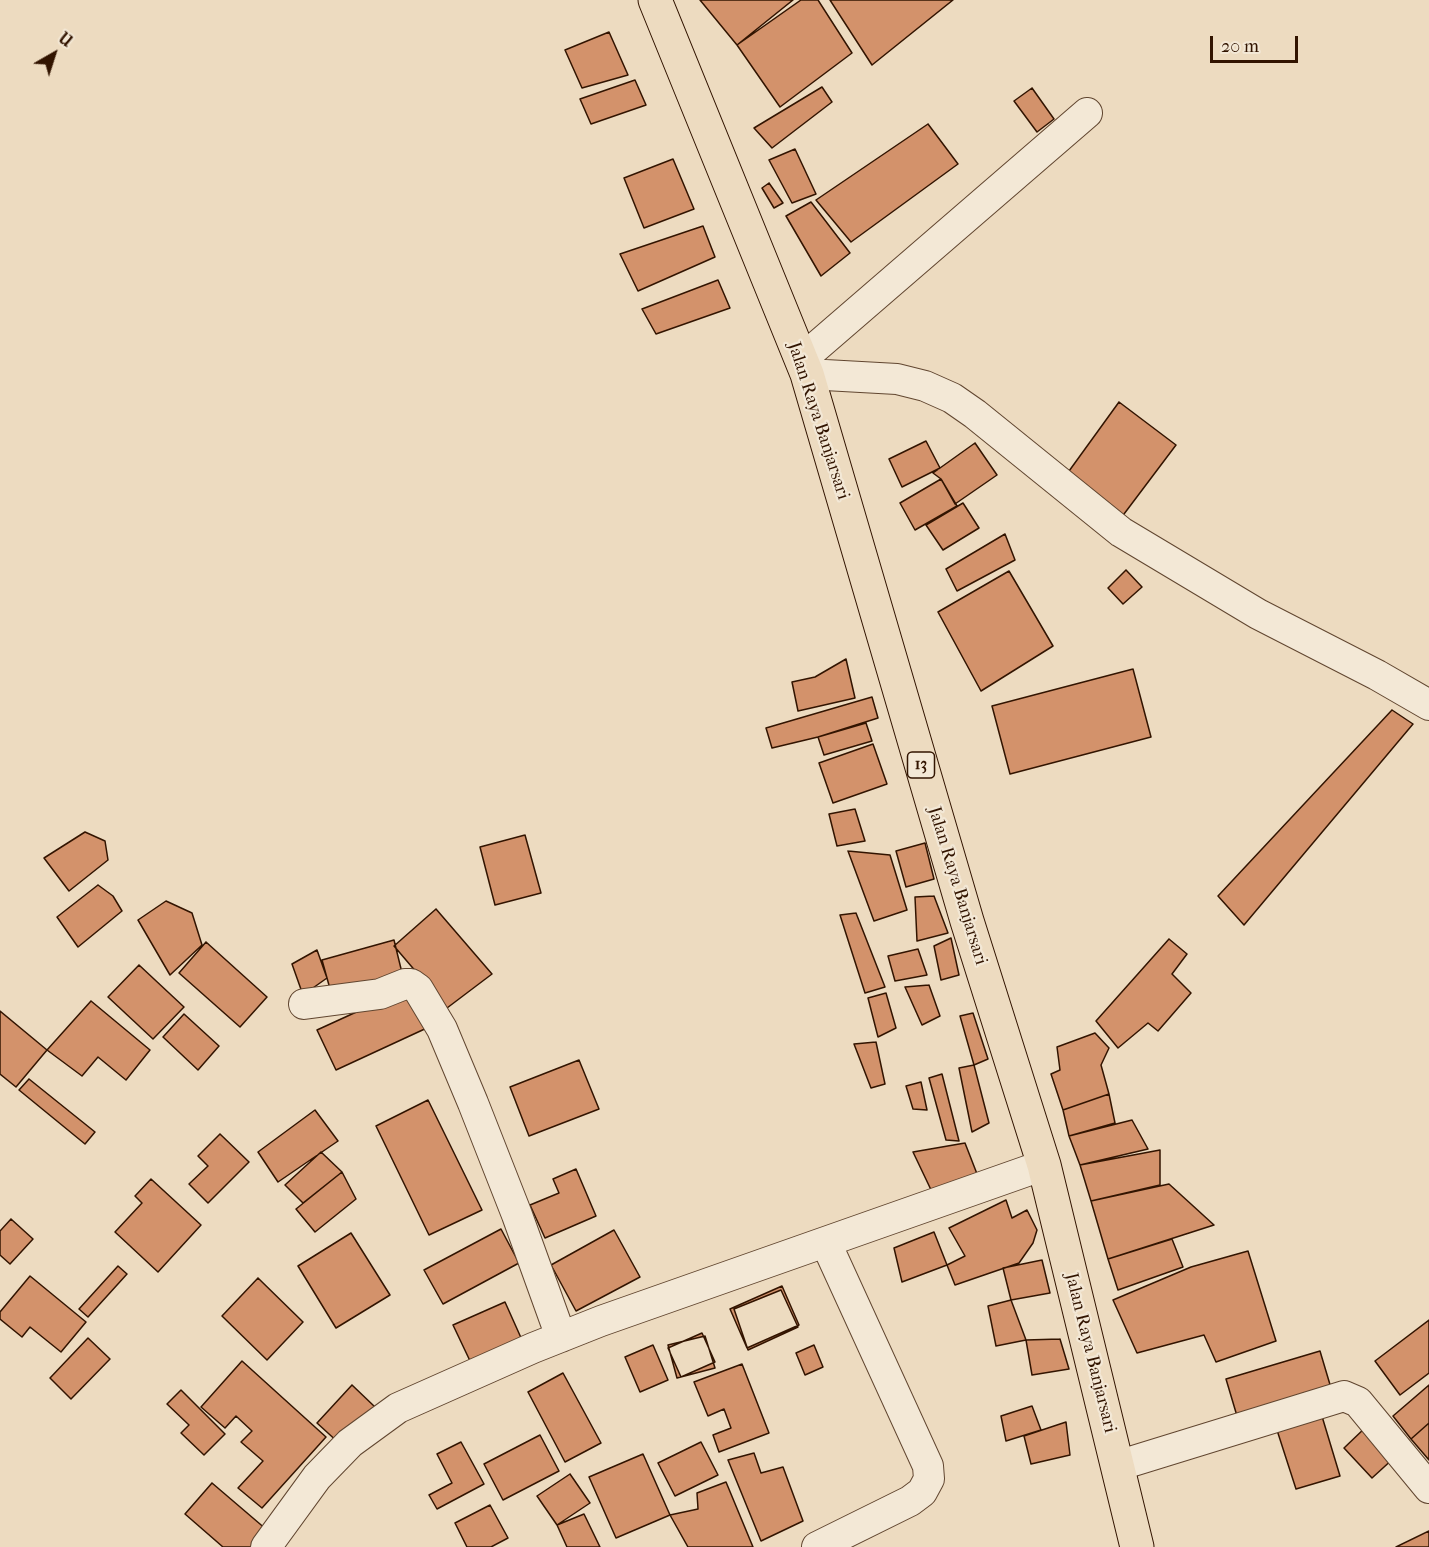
<!DOCTYPE html>
<style>
body{margin:0}
#map{position:relative;width:1429px;height:1547px;overflow:hidden;background:#eddbc0;font-family:"IM FELL French Canon",serif}
canvas{display:block}
.north{position:absolute;left:24px;top:24px;width:60px;height:60px;-webkit-text-stroke:4px #f3e8d6;paint-order:stroke;rotate:39deg;font-size:16px;font-weight:700;line-height:24px;text-align:center;color:#321400}
.north::after{content:'';display:block;margin:auto;width:21px;height:27px;background:#321400;clip-path:polygon(50% 0,100% 100%,50% 72%,0 100%)}
.scale{position:absolute;left:1210px;top:36px;width:88px;height:27px;box-sizing:border-box;border:3px solid #321400;border-top:0;padding-left:8px;font-size:18px;line-height:21px;white-space:nowrap;color:#321400;-webkit-text-stroke:4px #f3e8d6;paint-order:stroke}
</style>
<div id="map">
<canvas width="1429" height="1547"></canvas>
<div class="north">U</div>
<div class="scale">20 m</div>
</div>
<script>
const ctx = document.querySelector('canvas').getContext('2d');
ctx.lineJoin = 'round';
function fill(path, color) {
  ctx.fillStyle = color;
  ctx.fill(path, 'evenodd');
}
function toPath(rows) {
  const path = new Path2D();
  for (const r of rows) {
    path.moveTo(r[0], r[1]);
    for (let i = 2; i < r.length; i += 2) path.lineTo(r[i], r[i + 1]);
  }
  return path;
}
function strokePath(path, color, width, dash) {
  ctx.strokeStyle = color;
  ctx.lineWidth = width;
  ctx.lineCap = dash ? 'butt' : 'round';
  ctx.setLineDash(dash || []);
  ctx.stroke(path);
}
function write(font, color, halo, rows, align = 'center') {
  ctx.font = font + ' "IM FELL French Canon",serif';
  ctx.lineWidth = 4.5;
  ctx.setLineDash([]);
  ctx.textBaseline = 'middle';
  ctx.strokeStyle = halo;
  ctx.fillStyle = color;
  for (const [text, x, y, turn = 0] of rows) {
    ctx.save();
    ctx.translate(x, y);
    ctx.rotate((+turn || 0) * Math.PI / 180);
    ctx.textAlign = isNaN(turn) ? turn : align;
    if (halo) ctx.strokeText(text, 0, 0);
    ctx.fillText(text, 0, 0);
    ctx.restore();
  }
}
const building = toPath([
 [700,0,793,0,737,45,700,0],
 [801,0,818,0,852,53,780,107,737,45,801,0],
 [830,0,953,0,872,65,830,0],
 [609,32,628,75,582,88,565,50,609,32],
 [635,80,646,105,591,124,580,99,635,80],
 [822,87,832,102,772,148,754,128,822,87],
 [1032,88,1054,119,1037,132,1014,101,1032,88],
 [928,124,958,164,851,242,816,200,928,124],
 [795,149,816,194,792,203,769,160,795,149],
 [673,159,694,209,644,228,624,178,673,159],
 [769,183,783,203,774,208,762,188,769,183],
 [811,202,850,253,821,276,786,216,811,202],
 [703,226,715,257,638,291,620,254,703,226],
 [718,280,730,308,656,334,642,309,718,280],
 [1119,402,1176,445,1121,518,1064,478,1119,402],
 [926,441,940,468,902,487,889,459,926,441],
 [975,443,997,475,955,504,941,479,933,473,975,443],
 [941,479,957,506,915,530,900,503,941,479],
 [963,503,979,528,943,550,926,525,963,503],
 [1005,534,1015,560,957,591,946,569,1005,534],
 [1126,570,1142,587,1123,604,1108,588,1126,570],
 [1009,571,1053,646,981,691,938,612,1009,571],
 [846,659,855,698,798,711,792,682,815,677,846,659],
 [1133,669,1151,737,1010,774,992,706,1133,669],
 [872,697,878,718,818,737,772,748,766,728,872,697],
 [1392,710,1413,724,1244,925,1218,896,1392,710],
 [866,723,872,741,824,755,818,737,866,723],
 [873,744,887,784,833,803,819,763,873,744],
 [855,809,865,841,837,846,829,814,855,809],
 [85,832,105,841,108,860,69,891,44,858,85,832],
 [525,835,541,893,495,905,480,847,525,835],
 [925,843,934,879,906,887,896,851,925,843],
 [848,851,890,855,907,910,874,921,848,851],
 [98,885,113,896,122,911,78,947,57,917,98,885],
 [934,896,948,933,917,941,915,897,934,896],
 [166,901,192,913,202,945,170,975,138,920,166,901],
 [436,909,492,974,447,1008,394,946,436,909],
 [856,913,885,987,865,993,840,915,856,913],
 [951,938,959,975,941,980,934,946,951,938],
 [1169,939,1187,954,1172,974,1191,993,1158,1031,1148,1023,1118,1048,1096,1021,1169,939],
 [394,940,403,977,332,996,322,960,394,940],
 [206,942,267,997,240,1027,179,973,206,942],
 [918,949,927,975,895,981,888,956,918,949],
 [317,950,327,978,303,995,292,964,317,950],
 [139,965,184,1007,153,1039,108,997,139,965],
 [929,985,940,1016,922,1025,905,987,929,985],
 [411,987,429,1027,336,1070,317,1030,411,987],
 [886,993,896,1028,878,1037,868,998,886,993],
 [91,1001,150,1050,126,1080,98,1057,82,1076,47,1050,91,1001],
 [0,1011,47,1050,16,1087,0,1074,0,1011],
 [973,1013,988,1059,974,1065,960,1016,973,1013],
 [184,1014,219,1046,198,1070,163,1037,184,1014],
 [1095,1033,1109,1048,1101,1065,1109,1094,1063,1110,1051,1074,1060,1070,1057,1047,1095,1033],
 [876,1042,885,1084,871,1088,854,1044,876,1042],
 [579,1060,599,1109,529,1136,510,1087,579,1060],
 [974,1065,989,1123,972,1132,959,1068,974,1065],
 [942,1074,959,1141,946,1140,929,1078,942,1074],
 [29,1079,95,1132,85,1144,19,1090,29,1079],
 [921,1082,927,1110,913,1109,906,1086,921,1082],
 [1109,1094,1115,1123,1069,1136,1063,1110,1109,1094],
 [428,1100,482,1210,429,1235,376,1126,428,1100],
 [315,1110,338,1141,278,1182,258,1152,315,1110],
 [1132,1120,1148,1149,1080,1165,1069,1136,1132,1120],
 [220,1134,249,1162,208,1203,189,1184,208,1166,198,1156,220,1134],
 [965,1143,979,1179,933,1194,913,1152,965,1143],
 [1160,1150,1160,1185,1091,1201,1080,1165,1160,1150],
 [321,1152,342,1172,303,1203,285,1185,321,1152],
 [576,1169,596,1216,545,1238,530,1205,559,1193,553,1179,576,1169],
 [342,1172,356,1199,315,1232,296,1209,342,1172],
 [151,1179,201,1225,158,1272,115,1232,142,1203,135,1196,151,1179],
 [1169,1184,1214,1225,1108,1259,1091,1201,1169,1184],
 [1006,1200,1012,1218,1027,1210,1037,1230,1033,1243,1019,1263,955,1285,947,1265,965,1256,949,1228,1006,1200],
 [11,1219,33,1239,10,1264,0,1255,0,1231,11,1219],
 [501,1229,519,1263,443,1304,424,1270,501,1229],
 [614,1230,640,1277,576,1311,551,1265,614,1230],
 [934,1232,947,1265,902,1282,894,1248,934,1232],
 [351,1233,390,1295,336,1328,298,1266,351,1233],
 [1172,1239,1183,1267,1118,1290,1108,1259,1172,1239],
 [1248,1251,1276,1341,1216,1362,1204,1335,1137,1353,1113,1300,1191,1267,1248,1251],
 [1042,1260,1050,1293,1011,1300,1003,1268,1042,1260],
 [118,1266,127,1274,88,1317,79,1309,118,1266],
 [30,1276,86,1322,61,1352,30,1327,22,1337,0,1319,0,1312,30,1276],
 [258,1278,303,1322,267,1360,222,1316,258,1278],
 [782,1286,799,1325,747,1348,730,1309,782,1286],
 [781,1290,798,1327,748,1350,734,1309,781,1290],
 [1011,1300,1026,1340,996,1346,988,1306,1011,1300],
 [505,1302,522,1340,471,1363,453,1325,505,1302],
 [1429,1320,1429,1373,1400,1395,1375,1361,1429,1320],
 [702,1333,715,1362,681,1377,668,1348,702,1333],
 [705,1336,715,1368,677,1378,668,1345,705,1336],
 [88,1338,110,1359,71,1399,50,1378,88,1338],
 [1060,1339,1069,1369,1032,1375,1026,1340,1060,1339],
 [653,1345,668,1380,640,1392,625,1357,653,1345],
 [814,1345,823,1367,805,1375,796,1353,814,1345],
 [1320,1351,1331,1388,1237,1416,1226,1379,1320,1351],
 [242,1361,326,1437,262,1508,238,1488,263,1461,241,1442,252,1431,236,1416,225,1428,201,1407,242,1361],
 [742,1364,769,1433,719,1452,713,1435,731,1428,724,1409,708,1416,694,1382,742,1364],
 [563,1373,601,1443,565,1462,528,1392,563,1373],
 [352,1385,375,1407,340,1444,317,1423,352,1385],
 [1429,1385,1429,1423,1411,1439,1393,1416,1429,1385],
 [181,1390,225,1434,204,1455,181,1433,189,1425,167,1404,181,1390],
 [1032,1406,1041,1430,1006,1441,1001,1416,1032,1406],
 [1321,1413,1340,1476,1296,1489,1276,1427,1321,1413],
 [1066,1422,1070,1455,1031,1464,1024,1436,1066,1422],
 [1429,1423,1429,1460,1411,1439,1429,1423],
 [1367,1426,1395,1457,1372,1478,1344,1448,1367,1426],
 [540,1435,559,1471,503,1500,484,1464,540,1435],
 [461,1442,484,1484,437,1509,429,1495,452,1483,437,1454,461,1442],
 [701,1442,718,1475,675,1496,658,1463,701,1442],
 [754,1453,761,1473,783,1467,803,1521,761,1541,728,1460,754,1453],
 [643,1454,670,1515,616,1538,589,1477,643,1454],
 [570,1474,590,1503,557,1525,537,1496,570,1474],
 [726,1482,753,1547,688,1547,670,1515,698,1509,697,1493,726,1482],
 [212,1483,267,1530,252,1547,223,1547,185,1514,212,1483],
 [490,1505,508,1538,491,1547,467,1547,455,1523,490,1505],
 [584,1514,600,1547,567,1547,557,1525,584,1514],
 [1429,1531,1429,1547,1396,1547,1429,1531]
]);
fill(building, '#d3926b');
strokePath(building, '#321400', 1.5);
const street = toPath([
 [801,360,1087,113],
 [807,374,897,379,925,386,952,398,975,414,1121,532,1258,614,1377,675,1429,705],
 [304,1004,380,994,405,984,411,984,418,989,442,1029,473,1103,517,1215,561,1337],
 [1117,1466,1344,1396,1358,1402,1429,1488],
 [266,1547,317,1477,350,1443,398,1408,533,1348,601,1321,1044,1165],
 [817,1547,910,1501,922,1492,929,1479,928,1466,826,1243]
]);
const highway = toPath([
 [655,0,807,374,967,921,1044,1165,1137,1547]
]);
strokePath(street, '#614630', 32);
strokePath(highway, '#321400', 35);
strokePath(street, '#f3e8d6', 30);
strokePath(highway, '#eddbc0', 33);
for (const [x, y, w] of [
 [921,765,27]
]) {
  const box = new Path2D();
  box.roundRect(x - w / 2, y - 13, w, 26, 4.5);
  ctx.fillStyle = '#f3e8d6';
  ctx.fill(box);
  strokePath(box, '#321400', 1.5);
}
write('bold 16px', '#321400', null, [
 ["13",921,765]
]);
write('18px', '#321400', '#f3e8d6', [
 ["Jalan Raya Banjarsari",818,421,72],
 ["Jalan Raya Banjarsari",957,886,73],
 ["Jalan Raya Banjarsari",1090,1353,76]
]);
</script>
